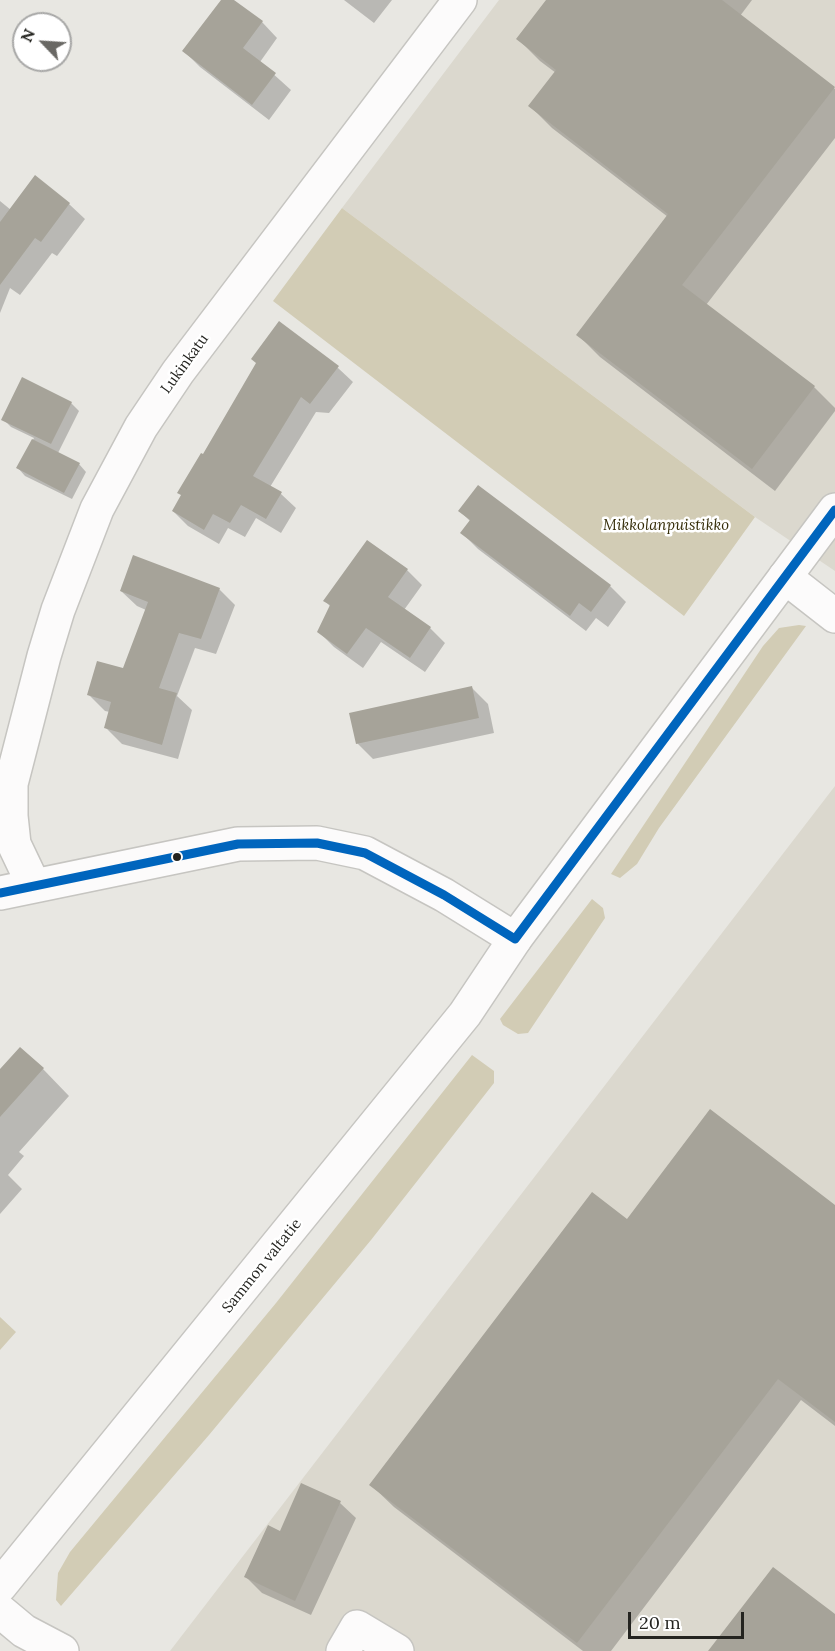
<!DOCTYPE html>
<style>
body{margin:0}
#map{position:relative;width:835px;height:1651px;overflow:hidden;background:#e8e7e2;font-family:Lora,serif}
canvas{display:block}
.north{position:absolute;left:12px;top:12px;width:60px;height:60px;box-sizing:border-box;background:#fff;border:2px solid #a7a7a6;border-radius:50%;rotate:295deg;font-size:16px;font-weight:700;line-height:24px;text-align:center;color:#242420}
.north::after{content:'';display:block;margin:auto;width:21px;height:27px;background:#696864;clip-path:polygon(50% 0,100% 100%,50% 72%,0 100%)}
.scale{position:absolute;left:628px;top:1612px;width:116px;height:27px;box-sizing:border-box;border:3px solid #242420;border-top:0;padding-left:8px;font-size:18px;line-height:21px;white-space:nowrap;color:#242420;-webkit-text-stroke:4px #fff;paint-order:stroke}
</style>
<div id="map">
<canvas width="835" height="1651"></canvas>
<div class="north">N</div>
<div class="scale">20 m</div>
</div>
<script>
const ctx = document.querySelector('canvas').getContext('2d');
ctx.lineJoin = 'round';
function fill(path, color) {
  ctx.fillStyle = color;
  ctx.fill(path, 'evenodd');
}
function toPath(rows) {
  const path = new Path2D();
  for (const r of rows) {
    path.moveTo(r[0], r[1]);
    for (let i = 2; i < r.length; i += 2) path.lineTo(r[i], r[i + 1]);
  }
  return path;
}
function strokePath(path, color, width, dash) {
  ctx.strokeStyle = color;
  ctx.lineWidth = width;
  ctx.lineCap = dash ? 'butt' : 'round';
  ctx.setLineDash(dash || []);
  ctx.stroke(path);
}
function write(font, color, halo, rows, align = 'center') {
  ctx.font = font + ' Lora,serif';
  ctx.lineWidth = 5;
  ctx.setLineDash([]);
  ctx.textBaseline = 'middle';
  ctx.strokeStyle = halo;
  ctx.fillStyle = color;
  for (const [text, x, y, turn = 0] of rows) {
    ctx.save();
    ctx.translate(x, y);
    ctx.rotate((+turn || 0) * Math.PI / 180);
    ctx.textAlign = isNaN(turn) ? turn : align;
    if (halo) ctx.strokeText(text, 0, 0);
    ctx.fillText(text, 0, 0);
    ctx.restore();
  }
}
fill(toPath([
 [499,0,835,0,835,571,755,517,342,208],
 [835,786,835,1651,170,1651]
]), '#dbd8ce');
fill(toPath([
 [342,208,755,517,684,616,273,301],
 [799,625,806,626,659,828,637,864,620,878,611,874,763,646,779,628],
 [592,899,603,908,605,918,528,1033,518,1034,503,1025,500,1019],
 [472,1055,494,1071,494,1083,371,1240,209,1435,61,1606,56,1600,58,1573,70,1552,276,1303],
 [0,1317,16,1332,0,1350]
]), '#d2ccb5');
fill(toPath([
 [222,0,232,0,262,22,277,38,260,62,291,90,269,120,200,67,184,51],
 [344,0,392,0,374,23],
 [548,0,752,0,740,16,835,89,835,138,706,305,814,387,835,408,835,411,775,491,600,357,578,335,668,217,552,128,530,106,556,73,540,61,518,39],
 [0,201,11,210,69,204,85,219,57,256,52,253,20,295,10,288,0,313],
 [280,323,338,368,353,382,329,413,316,412,270,487,281,494,296,508,281,533,256,518,245,537,228,528,219,544,188,526,173,511],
 [23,379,71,403,79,411,58,453,79,464,86,472,72,499,25,476,18,468,34,438,11,427,3,419],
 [479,487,610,586,626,602,608,627,596,618,586,631,478,549,462,533,471,522,460,511],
 [367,542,407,570,422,585,404,610,430,628,445,643,425,672,381,642,363,668,334,647,319,632,331,607,325,601],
 [219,589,235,605,216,654,195,648,177,696,192,710,178,759,122,744,106,728,110,712,105,711,89,695,124,670,146,610,137,606,121,591],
 [472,688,488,704,494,733,373,759,357,743],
 [43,1069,69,1096,19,1152,24,1156,8,1175,22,1189,0,1214,0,1071],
 [835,1207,835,1426,801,1400,611,1651,583,1651,394,1507,371,1485,627,1221],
 [340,1503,356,1518,311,1615,262,1593,246,1577]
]), '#0003');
fill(toPath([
 [221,0,234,0,263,21,243,48,276,73,252,105,182,51],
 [546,0,722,0,835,87,682,285,815,386,752,469,576,335,668,214,528,106,556,70,516,39],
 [35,175,70,203,41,242,35,238,0,285,0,222],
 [279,321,339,366,310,404,301,397,253,476,282,492,266,519,241,505,230,523,213,514,204,530,172,511,181,495,177,493,201,453,203,454,256,363,251,359],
 [22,377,72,402,51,444,1,420],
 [32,439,80,463,64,493,16,468],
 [478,485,611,585,591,612,579,603,570,616,460,533,470,520,458,511],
 [367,540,408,569,388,597,431,627,410,658,366,628,347,654,317,632,330,605,323,601],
 [133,555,220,588,201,639,179,633,159,688,177,693,162,745,104,728,111,702,87,695,97,661,123,668,148,602,120,591],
 [472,686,479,718,356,744,349,713],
 [20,1047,44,1068,0,1117,0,1069],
 [710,1109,835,1205,835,1422,778,1379,577,1643,369,1485,592,1192,627,1219],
 [301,1483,341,1501,295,1601,244,1577,268,1525,280,1531],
 [773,1567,835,1614,835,1651,708,1651]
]), '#a6a399');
const minor = toPath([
 [785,577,835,616],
 [34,886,14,844,11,816,11,784,44,656,58,610,97,509,141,427,178,372,460,0],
 [0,893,238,844,317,843,365,853,444,895,515,939],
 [0,1611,24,1631,62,1651],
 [343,1651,357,1627,397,1651]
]);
const major = toPath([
 [0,1586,465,1014,515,939,835,510]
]);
strokePath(minor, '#c6c5c1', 36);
strokePath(major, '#c6c5c1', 36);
strokePath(minor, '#fcfbfb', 33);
strokePath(major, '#fcfbfb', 33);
strokePath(toPath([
 [0,893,238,844,317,843,365,853,444,895,515,939],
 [515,939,835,510]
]), '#0065bd', 9);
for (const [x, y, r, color] of [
 [177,857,5,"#242420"]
]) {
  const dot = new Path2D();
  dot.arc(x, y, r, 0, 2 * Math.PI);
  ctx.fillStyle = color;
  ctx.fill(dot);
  strokePath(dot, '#fff', 2);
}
write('15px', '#242420', '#fff', [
 ["Lukinkatu",185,364,-54],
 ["Sammon valtatie",262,1266,-51]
]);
write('italic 15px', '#342c08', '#fff', [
 ["Mikkolanpuistikko",666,526]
]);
</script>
